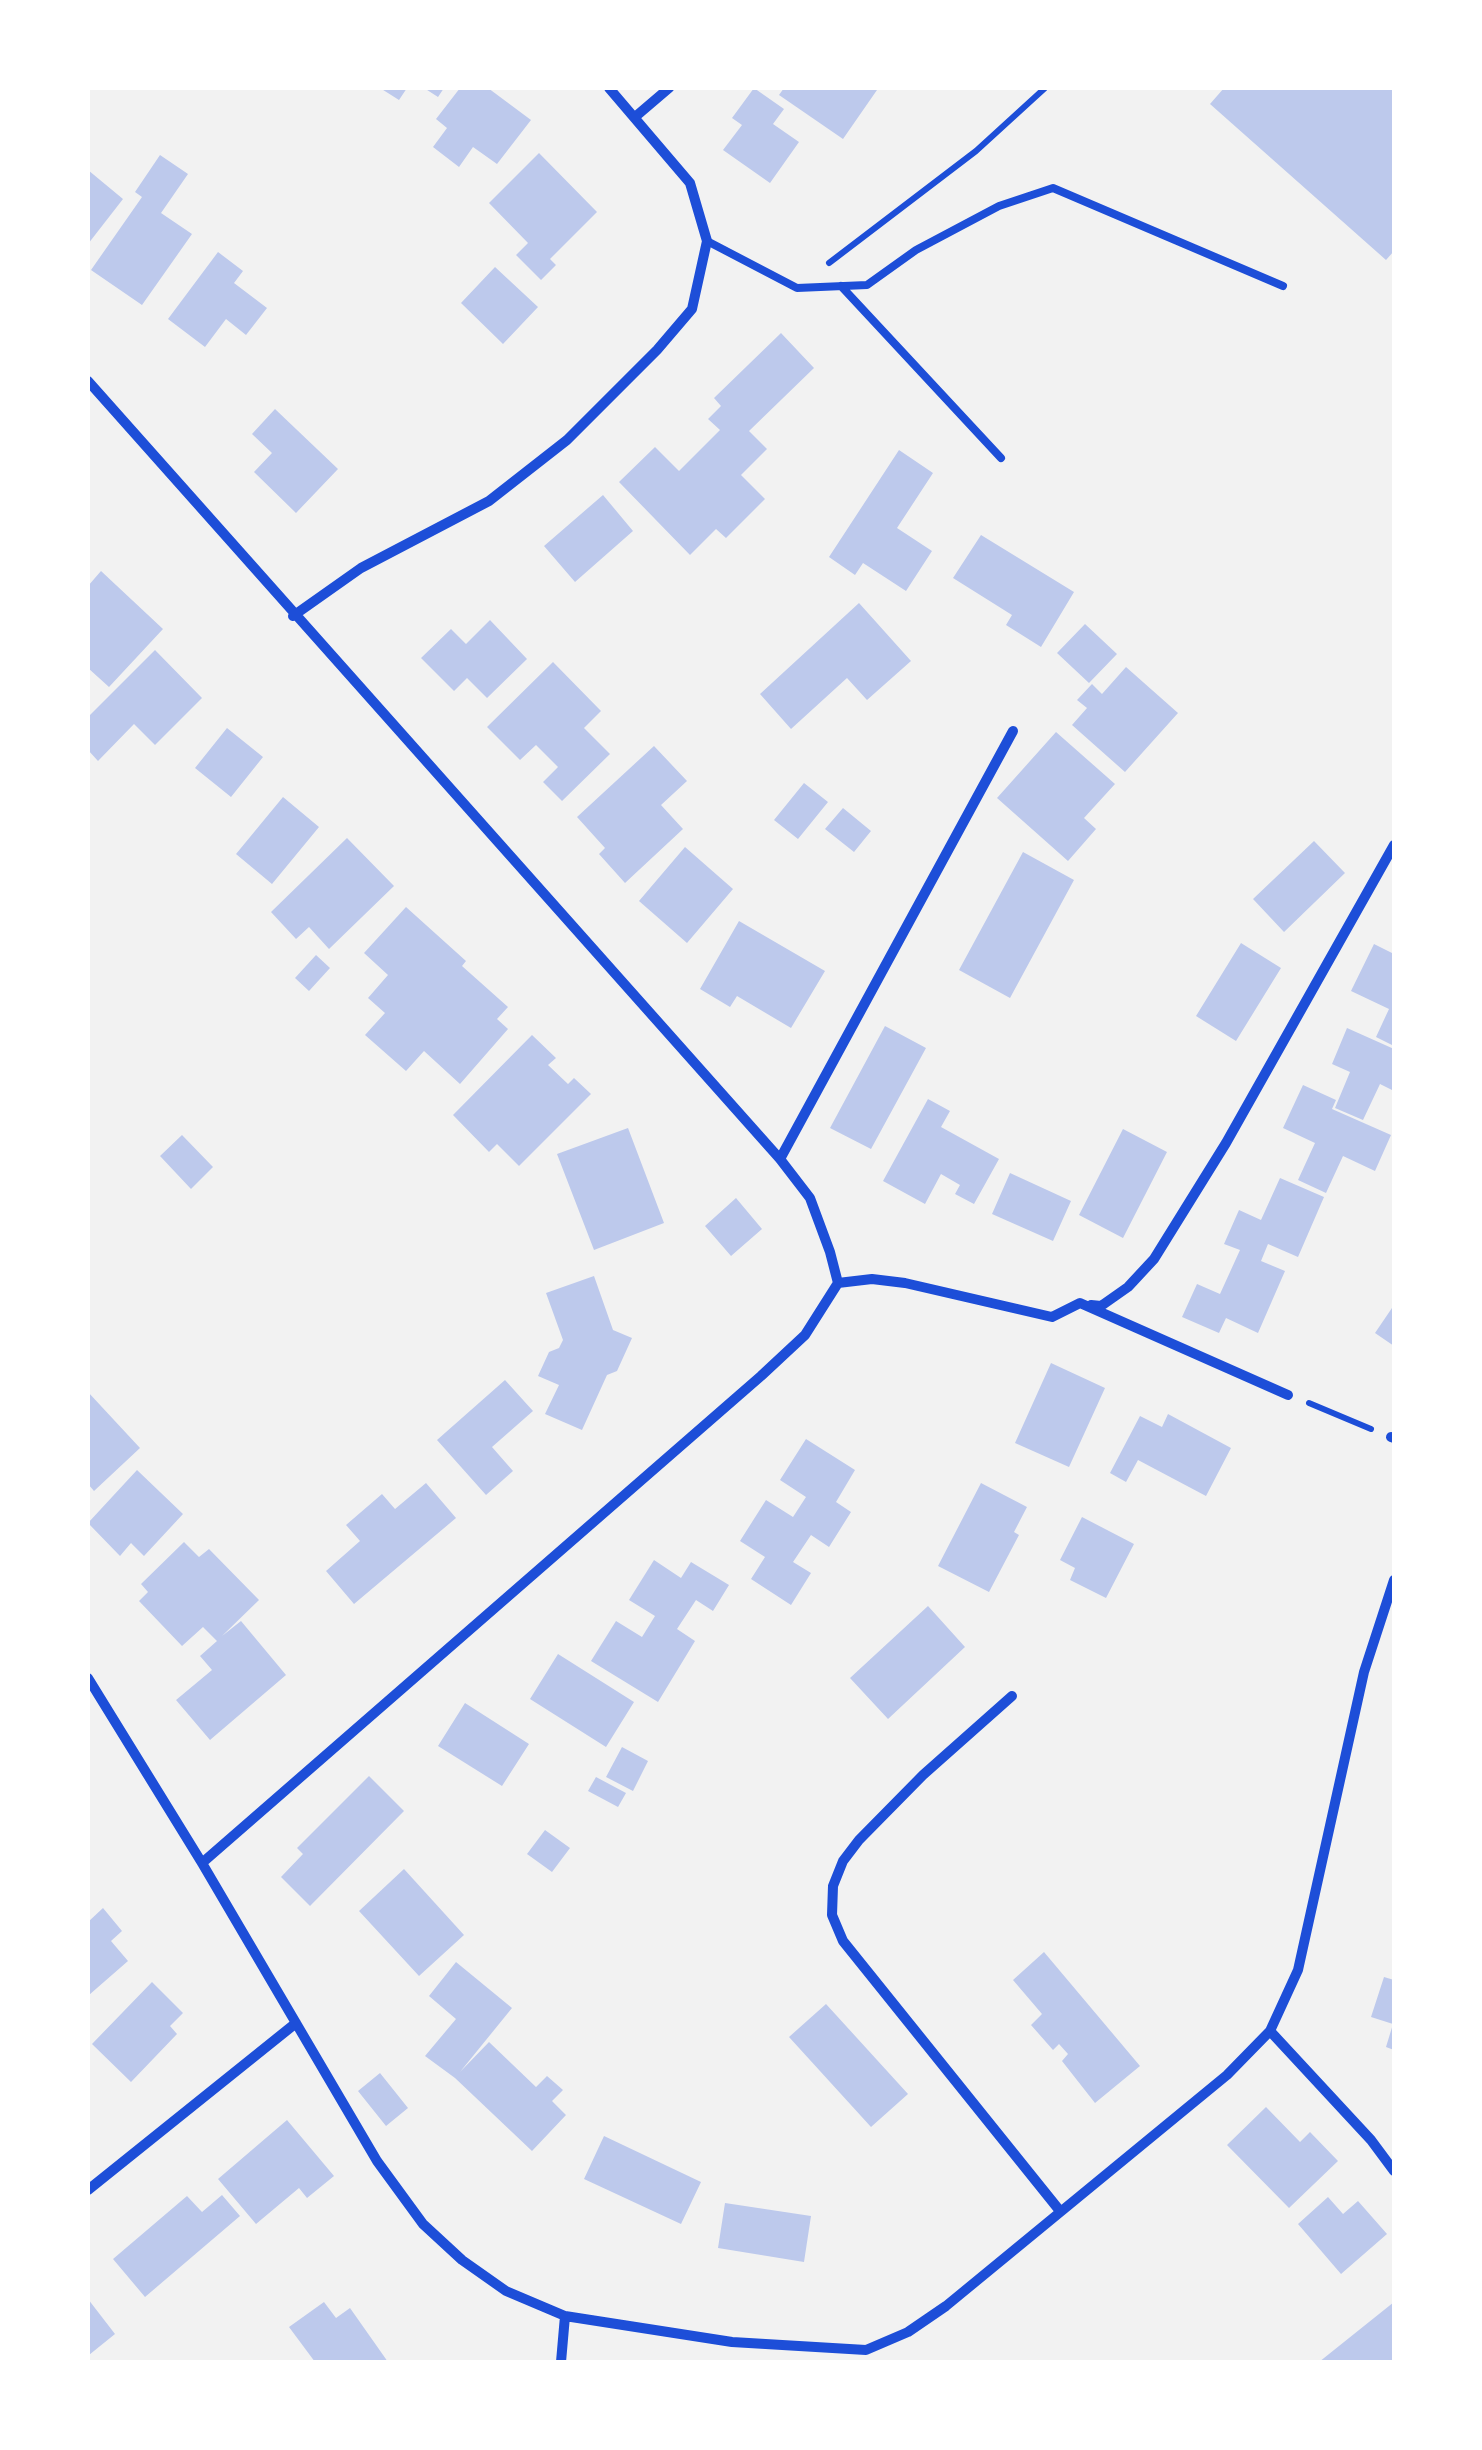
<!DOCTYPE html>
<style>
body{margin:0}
#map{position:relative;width:1482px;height:2450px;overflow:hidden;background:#f2f2f2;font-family:Literata,serif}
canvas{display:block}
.frame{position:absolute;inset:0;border:90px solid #fff;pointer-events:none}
</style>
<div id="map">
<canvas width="1482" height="2450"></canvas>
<div class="frame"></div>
</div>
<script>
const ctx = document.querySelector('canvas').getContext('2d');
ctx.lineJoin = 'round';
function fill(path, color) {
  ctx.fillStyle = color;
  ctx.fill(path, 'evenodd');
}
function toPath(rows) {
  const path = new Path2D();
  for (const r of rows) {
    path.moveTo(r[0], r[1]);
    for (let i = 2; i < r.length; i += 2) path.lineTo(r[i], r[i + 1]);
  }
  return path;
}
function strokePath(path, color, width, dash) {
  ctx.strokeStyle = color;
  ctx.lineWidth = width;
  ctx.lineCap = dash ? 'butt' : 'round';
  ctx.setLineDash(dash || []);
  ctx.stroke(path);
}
fill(toPath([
 [380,88,407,88,399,100],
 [424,88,444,88,438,97],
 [460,88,488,88,531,120,497,164,473,147,459,167,433,147,447,128,436,119],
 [754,88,784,109,773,124,799,142,770,183,723,150,742,125,732,118],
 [784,88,874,88,877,90,843,139,779,95],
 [1224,88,1394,88,1394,251,1386,260,1210,104],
 [539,153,597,212,550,259,556,265,541,280,516,255,528,243,489,203],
 [160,155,188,174,161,213,192,234,142,305,91,270,142,197,135,192],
 [88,170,123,199,88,244],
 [218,252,243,271,234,283,267,308,246,335,226,319,205,347,168,319],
 [495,267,538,307,503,344,461,303],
 [781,333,814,368,749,431,767,449,741,475,765,499,726,538,716,529,690,555,619,482,655,447,679,471,720,430,708,419,721,406,714,398],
 [275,409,338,469,296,513,254,472,272,453,252,434],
 [899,450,933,473,897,528,932,551,906,591,863,563,855,575,829,557],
 [603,495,633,531,575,582,544,546],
 [981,535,1074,592,1041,647,1006,625,1012,615,953,578],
 [101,571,163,629,109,687,88,668,88,586],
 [859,603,911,661,867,700,847,678,791,729,760,694],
 [490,620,527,659,487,698,467,678,454,691,421,658,451,629,466,644],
 [1085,624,1117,654,1089,683,1057,653],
 [155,650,202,698,155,745,134,724,98,761,88,750,88,717],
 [553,662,601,711,584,728,610,754,562,801,543,782,558,767,536,745,520,760,487,727],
 [1126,667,1178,713,1125,772,1072,725,1087,708,1077,700,1092,684,1102,694],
 [227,728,263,757,231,797,195,768],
 [1056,732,1115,784,1084,818,1096,829,1068,861,997,798],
 [654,746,687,781,661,805,683,829,625,883,599,854,605,848,577,817],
 [804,783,828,802,798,839,774,820],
 [283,797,319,827,272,884,236,854],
 [843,808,871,831,854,852,825,829],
 [347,838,394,886,329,949,309,927,296,939,271,912],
 [1314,841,1345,873,1284,932,1253,899],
 [685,847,733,889,687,943,639,901],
 [1023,852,1074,880,1010,998,959,970],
 [406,907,466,961,462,966,508,1007,497,1019,508,1029,460,1084,424,1051,406,1071,365,1035,385,1013,368,998,388,975,364,953],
 [739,921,825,971,791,1028,737,996,730,1007,700,989],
 [1241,943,1281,968,1236,1041,1196,1016],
 [1374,944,1394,954,1394,1046,1376,1037,1389,1009,1351,991],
 [316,955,330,968,309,991,295,978],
 [885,1026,926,1048,871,1149,830,1128],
 [1347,1028,1394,1049,1394,1091,1380,1084,1363,1120,1335,1108,1350,1072,1332,1064],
 [532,1035,556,1058,548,1065,568,1084,574,1078,591,1094,519,1166,497,1144,489,1152,453,1115],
 [1303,1085,1336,1100,1332,1109,1391,1135,1375,1171,1343,1156,1326,1193,1298,1180,1315,1143,1283,1128],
 [928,1099,950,1111,941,1127,999,1159,974,1204,955,1194,960,1185,941,1174,925,1204,883,1181],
 [628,1128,664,1223,594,1250,557,1154],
 [1123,1129,1167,1152,1123,1238,1079,1215],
 [182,1135,213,1167,191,1189,160,1156],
 [1010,1173,1071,1201,1053,1241,992,1214],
 [1280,1178,1324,1197,1298,1257,1268,1244,1261,1261,1285,1271,1258,1333,1226,1318,1219,1333,1182,1317,1197,1284,1220,1294,1240,1250,1224,1244,1239,1210,1261,1220],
 [736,1198,762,1229,731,1256,705,1226],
 [594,1276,613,1330,632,1338,617,1371,607,1375,582,1430,545,1414,559,1385,538,1376,549,1352,559,1348,563,1340,546,1293],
 [1394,1305,1394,1346,1375,1333],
 [1051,1363,1105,1388,1069,1467,1015,1443],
 [505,1380,533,1411,492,1447,513,1471,486,1495,437,1440],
 [88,1392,140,1448,94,1491,88,1484],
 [1168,1414,1231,1448,1206,1496,1138,1460,1126,1482,1110,1473,1140,1416,1162,1427],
 [806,1439,855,1470,836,1502,851,1512,829,1547,811,1535,793,1562,811,1573,791,1605,751,1579,765,1557,740,1541,766,1500,793,1517,806,1497,780,1480],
 [137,1470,183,1514,144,1556,131,1543,120,1556,88,1523],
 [426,1483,456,1518,354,1604,326,1571,360,1541,346,1525,382,1494,395,1509],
 [981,1483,1027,1507,1014,1532,1019,1535,989,1592,938,1566],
 [1082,1517,1134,1544,1106,1598,1070,1580,1075,1568,1060,1560],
 [184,1542,199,1557,209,1549,259,1600,222,1636,241,1621,286,1675,210,1740,176,1700,212,1670,200,1656,217,1641,203,1627,182,1646,139,1601,148,1592,141,1584],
 [654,1560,681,1578,691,1562,729,1585,713,1611,696,1600,677,1629,695,1641,658,1702,591,1661,616,1621,642,1637,655,1616,629,1600],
 [928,1606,965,1647,888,1719,850,1678],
 [558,1654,634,1702,606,1747,530,1699],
 [465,1703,529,1744,502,1786,438,1746],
 [622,1747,648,1761,633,1791,606,1777],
 [369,1776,404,1811,310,1906,281,1877,303,1854,297,1848],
 [596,1777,626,1793,618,1807,588,1791],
 [545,1830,570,1848,552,1872,527,1854],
 [404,1869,464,1935,419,1976,359,1911],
 [103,1908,122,1931,111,1941,128,1961,89,1995,88,1922],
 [1044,1952,1140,2066,1095,2103,1062,2061,1068,2054,1059,2044,1053,2050,1031,2025,1042,2014,1013,1980],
 [456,1962,512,2008,460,2072,489,2042,536,2087,547,2076,563,2090,552,2101,566,2115,532,2151,455,2078,425,2056,456,2019,429,1996],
 [1384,1977,1394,1980,1394,2050,1386,2047,1393,2024,1371,2017],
 [152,1982,183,2013,170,2026,177,2034,131,2082,92,2044],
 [826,2004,908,2094,871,2127,789,2037],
 [380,2073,408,2108,386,2126,358,2091],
 [1266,2107,1300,2142,1310,2132,1338,2161,1289,2208,1227,2145],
 [287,2120,334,2176,307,2198,299,2188,256,2224,218,2179],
 [604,2136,701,2182,681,2224,584,2179],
 [222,2195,240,2216,145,2297,113,2259,187,2196,202,2212],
 [1328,2197,1343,2214,1358,2201,1387,2234,1341,2274,1298,2224],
 [725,2203,811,2216,804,2262,718,2248],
 [88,2299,115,2334,89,2355,88,2352],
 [324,2302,336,2318,350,2308,388,2362,315,2362,289,2327],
 [1394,2302,1394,2362,1319,2362]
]), '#bdc9ec');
strokePath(toPath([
 [829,263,976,151,1045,88],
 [1309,1403,1371,1429]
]), '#1d4ed8', 6);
strokePath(toPath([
 [707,241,797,288,867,285,916,250,999,206,1053,188,1283,286],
 [841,286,1001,458]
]), '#1d4ed8', 8);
strokePath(toPath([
 [635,117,669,88],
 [88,381,780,1159,810,1198,830,1252,838,1283,872,1279,905,1283,1052,1317,1080,1303,1288,1395],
 [293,616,361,568,489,501,567,440,657,350,692,309,707,241,690,183,609,88],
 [780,1159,1013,731],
 [1091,1305,1101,1306,1128,1287,1154,1259,1226,1143,1394,845],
 [1391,1437,1394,1438],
 [88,1678,202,1863,377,2161,423,2224,462,2260,506,2291,565,2316,561,2362],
 [1012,1696,923,1775,859,1840,843,1861,833,1886,832,1915,843,1941,1060,2211],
 [202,1863,761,1376,805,1335,838,1283],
 [1270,2031,1371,2140,1394,2171],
 [88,2190,296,2023],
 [565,2316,732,2342,866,2350,908,2332,946,2306,1227,2075,1270,2031,1298,1970,1364,1672,1394,1580]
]), '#1d4ed8', 10);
</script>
